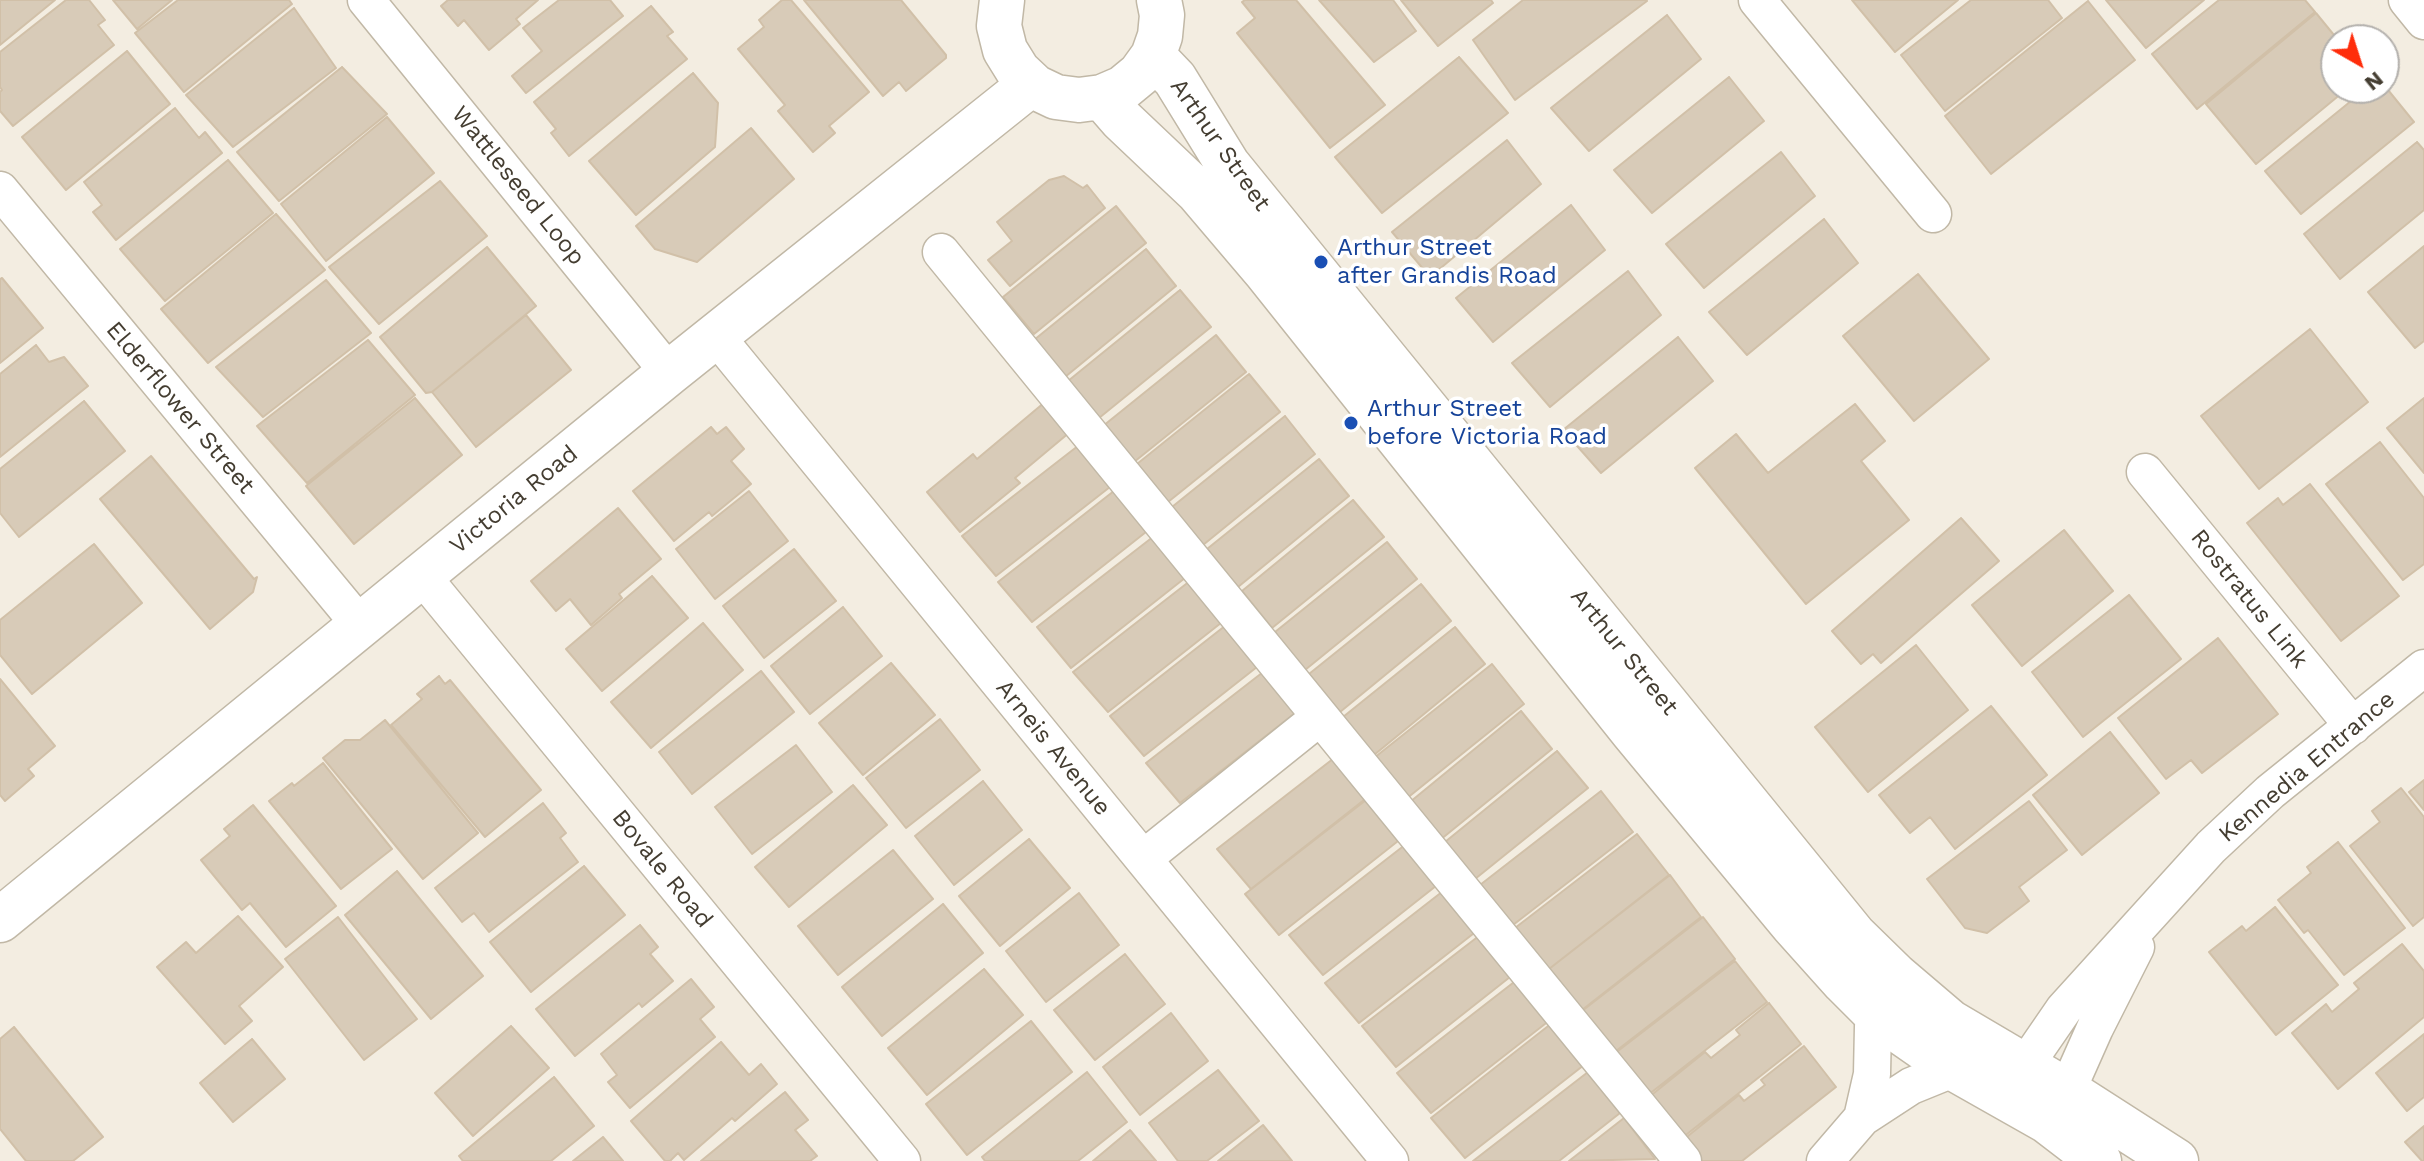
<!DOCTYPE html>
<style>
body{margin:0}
#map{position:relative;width:2424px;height:1161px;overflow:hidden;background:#f3ede1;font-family:"Work Sans",sans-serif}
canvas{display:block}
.north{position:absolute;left:2320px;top:24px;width:80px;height:80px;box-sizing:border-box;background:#fff;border:2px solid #b4b1ad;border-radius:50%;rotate:141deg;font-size:22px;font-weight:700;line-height:32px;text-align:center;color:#443d31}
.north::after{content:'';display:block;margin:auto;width:28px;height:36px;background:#ff2d0b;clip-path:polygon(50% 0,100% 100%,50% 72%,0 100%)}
</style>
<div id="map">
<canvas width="2424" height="1161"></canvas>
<div class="north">N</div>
</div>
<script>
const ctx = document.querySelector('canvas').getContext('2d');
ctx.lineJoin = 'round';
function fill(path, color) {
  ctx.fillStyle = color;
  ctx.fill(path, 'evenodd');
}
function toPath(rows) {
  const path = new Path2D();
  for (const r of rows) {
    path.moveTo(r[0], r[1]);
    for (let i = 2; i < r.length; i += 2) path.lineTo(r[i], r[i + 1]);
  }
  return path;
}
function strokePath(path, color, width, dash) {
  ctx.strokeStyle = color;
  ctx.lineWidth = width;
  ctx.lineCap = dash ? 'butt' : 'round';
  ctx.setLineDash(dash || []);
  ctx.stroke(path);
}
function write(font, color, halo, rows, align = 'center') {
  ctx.font = font + ' "Work Sans",sans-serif';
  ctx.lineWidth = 7;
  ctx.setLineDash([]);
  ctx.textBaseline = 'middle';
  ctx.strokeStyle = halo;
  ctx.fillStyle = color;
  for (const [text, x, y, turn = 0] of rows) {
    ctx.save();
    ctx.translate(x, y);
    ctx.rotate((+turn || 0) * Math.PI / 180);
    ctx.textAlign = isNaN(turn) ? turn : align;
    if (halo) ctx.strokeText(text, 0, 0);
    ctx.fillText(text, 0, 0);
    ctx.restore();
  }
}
const building = toPath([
 [0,0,55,0,0,45,0,0],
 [66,0,89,0,105,20,98,25,114,45,13,126,0,111,0,92,2,90,0,87,0,52,66,0],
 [113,0,172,0,137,29,113,0],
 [178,0,289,0,292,4,184,92,135,33,178,0],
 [448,0,538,0,516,19,520,24,489,50,464,20,458,26,441,6,448,0],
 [559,0,610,0,623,16,526,93,512,76,542,51,523,28,559,0],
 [782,0,791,0,869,92,829,126,835,133,813,152,778,111,785,105,738,49,764,27,759,20,782,0],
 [804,0,901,0,946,55,946,58,906,91,899,82,883,96,804,0],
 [1245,0,1296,0,1385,105,1330,148,1237,33,1255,18,1242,2,1245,0],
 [1319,0,1393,0,1416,31,1374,62,1319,0],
 [1401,0,1491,0,1493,3,1438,46,1401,0],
 [1523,0,1645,0,1647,1,1515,100,1473,40,1523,0],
 [1852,0,1958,0,1895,52,1852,0],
 [1971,0,2048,0,2062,18,1945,111,1901,55,1971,0],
 [2106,0,2204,0,2146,48,2106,0],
 [2219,0,2305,0,2315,12,2197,109,2152,54,2219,0],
 [2088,1,2135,60,1991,174,1945,116,2088,1],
 [651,6,673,32,667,36,687,59,569,156,551,133,556,129,534,102,651,6],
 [294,8,336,68,233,147,186,95,294,8],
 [2316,13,2338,40,2336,88,2348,88,2256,164,2206,104,2316,13],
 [1667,15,1701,59,1589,151,1551,108,1667,15],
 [127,51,170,104,66,190,22,137,127,51],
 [1459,57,1508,113,1382,213,1335,157,1459,57],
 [342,67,387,114,279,201,237,152,342,67],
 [693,73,718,103,715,147,636,215,589,161,693,73],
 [1729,77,1764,121,1652,213,1614,170,1729,77],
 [2384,85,2414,122,2301,214,2265,171,2367,88,2384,88,2384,85],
 [175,108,199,138,205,132,222,153,116,240,93,212,102,205,84,182,175,108],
 [387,117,434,173,326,261,281,204,387,117],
 [751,128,794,179,697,262,655,249,636,226,751,128],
 [1507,140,1541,184,1430,277,1392,232,1507,140],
 [2417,142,2424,150,2424,210,2340,279,2304,234,2417,142],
 [1781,152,1815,196,1704,288,1666,244,1781,152],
 [228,160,273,213,165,301,120,249,228,160],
 [1064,176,1083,188,1087,185,1105,208,1010,286,988,260,1012,241,997,222,1049,180,1064,176],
 [440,181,487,236,379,324,329,267,440,181],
 [1571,205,1605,250,1493,342,1456,298,1571,205],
 [1116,206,1146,243,1034,334,1003,297,1116,206],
 [276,214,325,270,208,363,161,309,276,214],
 [1824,219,1858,263,1747,355,1709,312,1824,219],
 [2424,246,2424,341,2415,348,2368,292,2424,246],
 [487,247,536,306,432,392,426,393,380,337,487,247],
 [1146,249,1176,286,1065,377,1034,340,1146,249],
 [1628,271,1661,315,1550,407,1512,363,1628,271],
 [1918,274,1989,359,1914,421,1843,336,1918,274],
 [2,278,43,328,0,363,0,279,2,278],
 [326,280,371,333,263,417,216,367,326,280],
 [1180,290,1211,327,1099,418,1068,381,1180,290],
 [526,315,571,370,476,447,432,392,526,315],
 [2310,329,2368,402,2259,489,2201,416,2310,329],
 [1216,335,1246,372,1134,462,1103,426,1216,335],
 [1678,337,1713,381,1601,473,1563,430,1678,337],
 [368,340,415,395,307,483,257,426,368,340],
 [36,345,49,362,64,357,88,386,0,457,0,374,36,345],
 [1249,374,1280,412,1168,502,1137,464,1249,374],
 [415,398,462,455,354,544,306,486,415,398],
 [2424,398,2424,473,2387,428,2424,398],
 [84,401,125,451,19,537,0,513,0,469,84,401],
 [1045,402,1070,432,1015,478,1020,483,960,532,927,492,973,454,977,459,1045,402],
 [1855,404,1885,441,1861,461,1909,520,1806,604,1695,468,1736,434,1768,473,1855,404],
 [1285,416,1315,454,1203,545,1172,507,1285,416],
 [711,427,717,434,726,427,744,449,731,461,751,484,712,516,709,512,674,541,633,491,711,427],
 [1083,442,1115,483,996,576,962,536,1083,442],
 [2380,442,2424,498,2424,564,2403,580,2326,484,2380,442],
 [151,456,254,579,257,577,253,592,210,629,100,499,151,456],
 [1319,459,1349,496,1238,587,1207,549,1319,459],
 [2310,484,2399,596,2341,641,2247,523,2278,498,2283,505,2310,484],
 [1119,487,1151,528,1032,622,998,582,1119,487],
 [749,491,788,541,715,599,676,549,749,491],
 [1353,500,1384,537,1272,628,1242,591,1353,500],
 [618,508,661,559,619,594,622,598,591,625,570,599,556,611,531,581,618,508],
 [1961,518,1999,561,1881,663,1873,654,1861,664,1832,631,1961,518],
 [2064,530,2113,591,2022,666,1972,605,2064,530],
 [1158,533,1190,574,1071,668,1037,627,1158,533],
 [1387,542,1417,579,1305,670,1275,632,1387,542],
 [94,544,142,603,32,694,0,655,0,620,94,544],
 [794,549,836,601,764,658,723,606,794,549],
 [652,576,688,618,602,691,566,649,652,576],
 [1195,577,1226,619,1108,712,1073,672,1195,577],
 [1421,584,1451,621,1340,712,1309,674,1421,584],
 [2129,595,2181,659,2083,737,2032,672,2129,595],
 [843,607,882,656,810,714,771,666,843,607],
 [1230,622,1262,663,1144,756,1110,716,1230,622],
 [703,623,743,670,651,748,611,702,703,623],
 [1455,627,1485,664,1374,755,1343,717,1455,627],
 [2218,638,2278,714,2202,773,2191,760,2166,779,2118,718,2218,638],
 [1916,645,1968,710,1868,792,1815,727,1916,645],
 [891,663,935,715,863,775,819,723,891,663],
 [1492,664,1524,704,1406,799,1374,758,1492,664],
 [1267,669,1299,710,1180,803,1146,763,1267,669],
 [761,671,794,712,692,794,659,752,761,671],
 [439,676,445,684,450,680,541,790,485,837,391,725,422,699,417,694,439,676],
 [0,679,55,746,28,769,34,776,5,801,0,795,0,679],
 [1991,706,2047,775,1955,849,1930,817,1910,833,1879,795,1991,706],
 [1521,711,1552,749,1440,840,1410,802,1521,711],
 [940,719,980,770,906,828,866,778,940,719],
 [385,720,478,833,423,879,323,758,345,740,360,740,385,720],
 [2110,732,2159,793,2082,855,2033,795,2110,732],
 [796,745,832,792,752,854,715,807,796,745],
 [1557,751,1588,788,1475,879,1445,842,1557,751],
 [1338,755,1369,796,1251,889,1217,849,1338,755],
 [323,763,392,849,341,889,269,801,292,783,294,786,323,763],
 [2424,780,2424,810,2409,792,2424,780],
 [983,781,1022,830,954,885,915,836,983,781],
 [853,785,887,825,789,907,755,867,853,785],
 [2401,788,2424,817,2424,917,2413,926,2350,846,2380,822,2372,811,2401,788],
 [1601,791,1633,832,1513,925,1480,885,1601,791],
 [1366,800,1398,841,1279,935,1245,894,1366,800],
 [2029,801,2067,850,2019,887,2029,901,1987,933,1965,928,1927,879,2029,801],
 [543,803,566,833,560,838,578,862,489,932,474,913,462,922,435,888,543,803],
 [253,805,336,906,286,947,250,903,242,910,201,860,230,836,224,829,253,805],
 [1637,834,1669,875,1549,969,1515,928,1637,834],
 [1029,839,1070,888,1000,946,959,896,1029,839],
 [1410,841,1441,882,1323,975,1289,935,1410,841],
 [2338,842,2405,928,2344,975,2308,930,2304,933,2278,900,2311,873,2307,867,2338,842],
 [893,850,933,899,838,975,798,926,893,850],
 [584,866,625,915,531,992,490,942,584,866],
 [397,871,483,976,431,1019,345,915,397,871],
 [1670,875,1701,917,1582,1010,1549,969,1670,875],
 [1447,888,1478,930,1359,1023,1325,983,1447,888],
 [1079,893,1119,945,1046,1002,1006,951,1079,893],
 [943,904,983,953,882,1036,842,987,943,904],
 [2275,907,2338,985,2276,1035,2209,952,2242,926,2246,931,2275,907],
 [238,916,283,967,239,1006,252,1021,225,1044,157,967,186,942,196,953,238,916],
 [338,917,417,1019,364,1060,285,959,338,917],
 [1703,917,1735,959,1616,1051,1582,1011,1703,917],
 [640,925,658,947,650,954,673,981,642,1007,639,1003,575,1056,536,1009,640,925],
 [1484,932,1515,973,1396,1067,1362,1026,1484,932],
 [2402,944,2424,971,2424,1017,2338,1089,2292,1033,2326,1004,2332,1012,2359,989,2354,983,2402,944],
 [1125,954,1165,1004,1095,1060,1054,1010,1125,954],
 [1735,961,1767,1002,1648,1095,1614,1054,1735,961],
 [984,969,1023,1015,927,1095,888,1048,984,969],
 [691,979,714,1007,700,1019,715,1037,630,1108,608,1082,617,1075,601,1054,691,979],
 [1518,979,1550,1020,1431,1113,1397,1073,1518,979],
 [1769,1003,1801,1044,1682,1138,1649,1097,1705,1052,1711,1058,1740,1035,1736,1030,1769,1003],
 [1171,1013,1208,1061,1140,1115,1103,1067,1171,1013],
 [1031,1021,1072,1072,967,1155,926,1104,1031,1021],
 [1552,1023,1584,1065,1465,1158,1431,1118,1552,1023],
 [511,1026,549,1068,473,1136,435,1093,511,1026],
 [14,1027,103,1137,73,1161,26,1161,0,1129,0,1039,14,1027],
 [2424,1034,2424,1097,2407,1111,2376,1073,2424,1034],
 [252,1039,285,1079,233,1122,200,1083,252,1039],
 [721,1042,749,1075,761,1064,777,1084,735,1121,732,1118,684,1160,678,1153,670,1161,665,1161,631,1121,721,1042],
 [1804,1046,1836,1087,1742,1161,1700,1161,1683,1140,1739,1095,1744,1101,1765,1085,1761,1080,1804,1046],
 [1218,1070,1259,1121,1207,1161,1178,1161,1149,1123,1218,1070],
 [1087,1072,1127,1122,1078,1161,985,1161,982,1157,1087,1072],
 [1588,1072,1620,1113,1559,1161,1473,1161,1588,1072],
 [554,1077,594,1126,551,1161,463,1161,459,1156,554,1077],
 [785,1092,808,1120,795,1130,817,1156,810,1161,701,1161,785,1092],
 [1624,1118,1655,1159,1569,1161,1624,1118],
 [1263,1125,1292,1161,1218,1161,1263,1125],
 [2424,1126,2424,1161,2422,1161,2405,1142,2424,1126],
 [1130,1130,1156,1161,1093,1161,1130,1130],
 [603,1137,623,1161,573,1161,603,1137]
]);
fill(building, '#d8cbb8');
strokePath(building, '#d1c0a8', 2);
const minor = toPath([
 [366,0,669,373],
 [1757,0,1933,214],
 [2407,0,2424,21],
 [0,190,361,626],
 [941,252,1683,1161],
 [716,336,1390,1161],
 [2145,472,2353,726],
 [422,576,902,1161],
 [1144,858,1320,717],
 [2009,1089,2064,1009,2211,847,2270,792,2424,668],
 [2053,1112,2067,1091,2095,1028,2136,947],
 [1862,1118,1872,1074,1873,1026,1879,1017],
 [1825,1161,1862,1118,1911,1086,1943,1073,1948,1065]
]);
const tertiary = toPath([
 [1002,0,999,26,1005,50,1018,71,1035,87,1056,97,1079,100,1102,97,1123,88,1140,74,1153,56,1160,36,1162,15,1159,0],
 [1153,56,1175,79,1228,165,1854,935,1896,976,1950,1022,2067,1091,2176,1161],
 [1102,97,1122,120,1198,192,1266,272,1633,732,1792,924,1844,982,1879,1017,1948,1065,2047,1121,2099,1161],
 [0,920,669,373,1031,84]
]);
strokePath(minor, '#c1b8a6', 39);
strokePath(tertiary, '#c1b8a6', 47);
strokePath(minor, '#fff', 36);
strokePath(tertiary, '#fff', 44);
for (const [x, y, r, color] of [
 [1321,262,8,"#1a4fb4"],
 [1351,423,8,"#1a4fb4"]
]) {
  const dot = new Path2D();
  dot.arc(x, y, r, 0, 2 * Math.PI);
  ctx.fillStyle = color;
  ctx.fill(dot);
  strokePath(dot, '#fff', 3);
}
write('24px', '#443d31', '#fff', [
 ["Arthur Street",1220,145,55],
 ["Wattleseed Loop",518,186,51],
 ["Elderflower Street",180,408,50],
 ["Victoria Road",514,500,-39],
 ["Rostratus Link",2249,599,51],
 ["Arthur Street",1624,652,51],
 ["Arneis Avenue",1053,748,51],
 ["Kennedia Entrance",2307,767,-40],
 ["Bovale Road",662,869,51]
]);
write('24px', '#164399', '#fff', [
 ["Arthur Street",1337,248],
 ["after Grandis Road",1337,276],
 ["Arthur Street",1367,409],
 ["before Victoria Road",1367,437]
], 'left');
</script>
